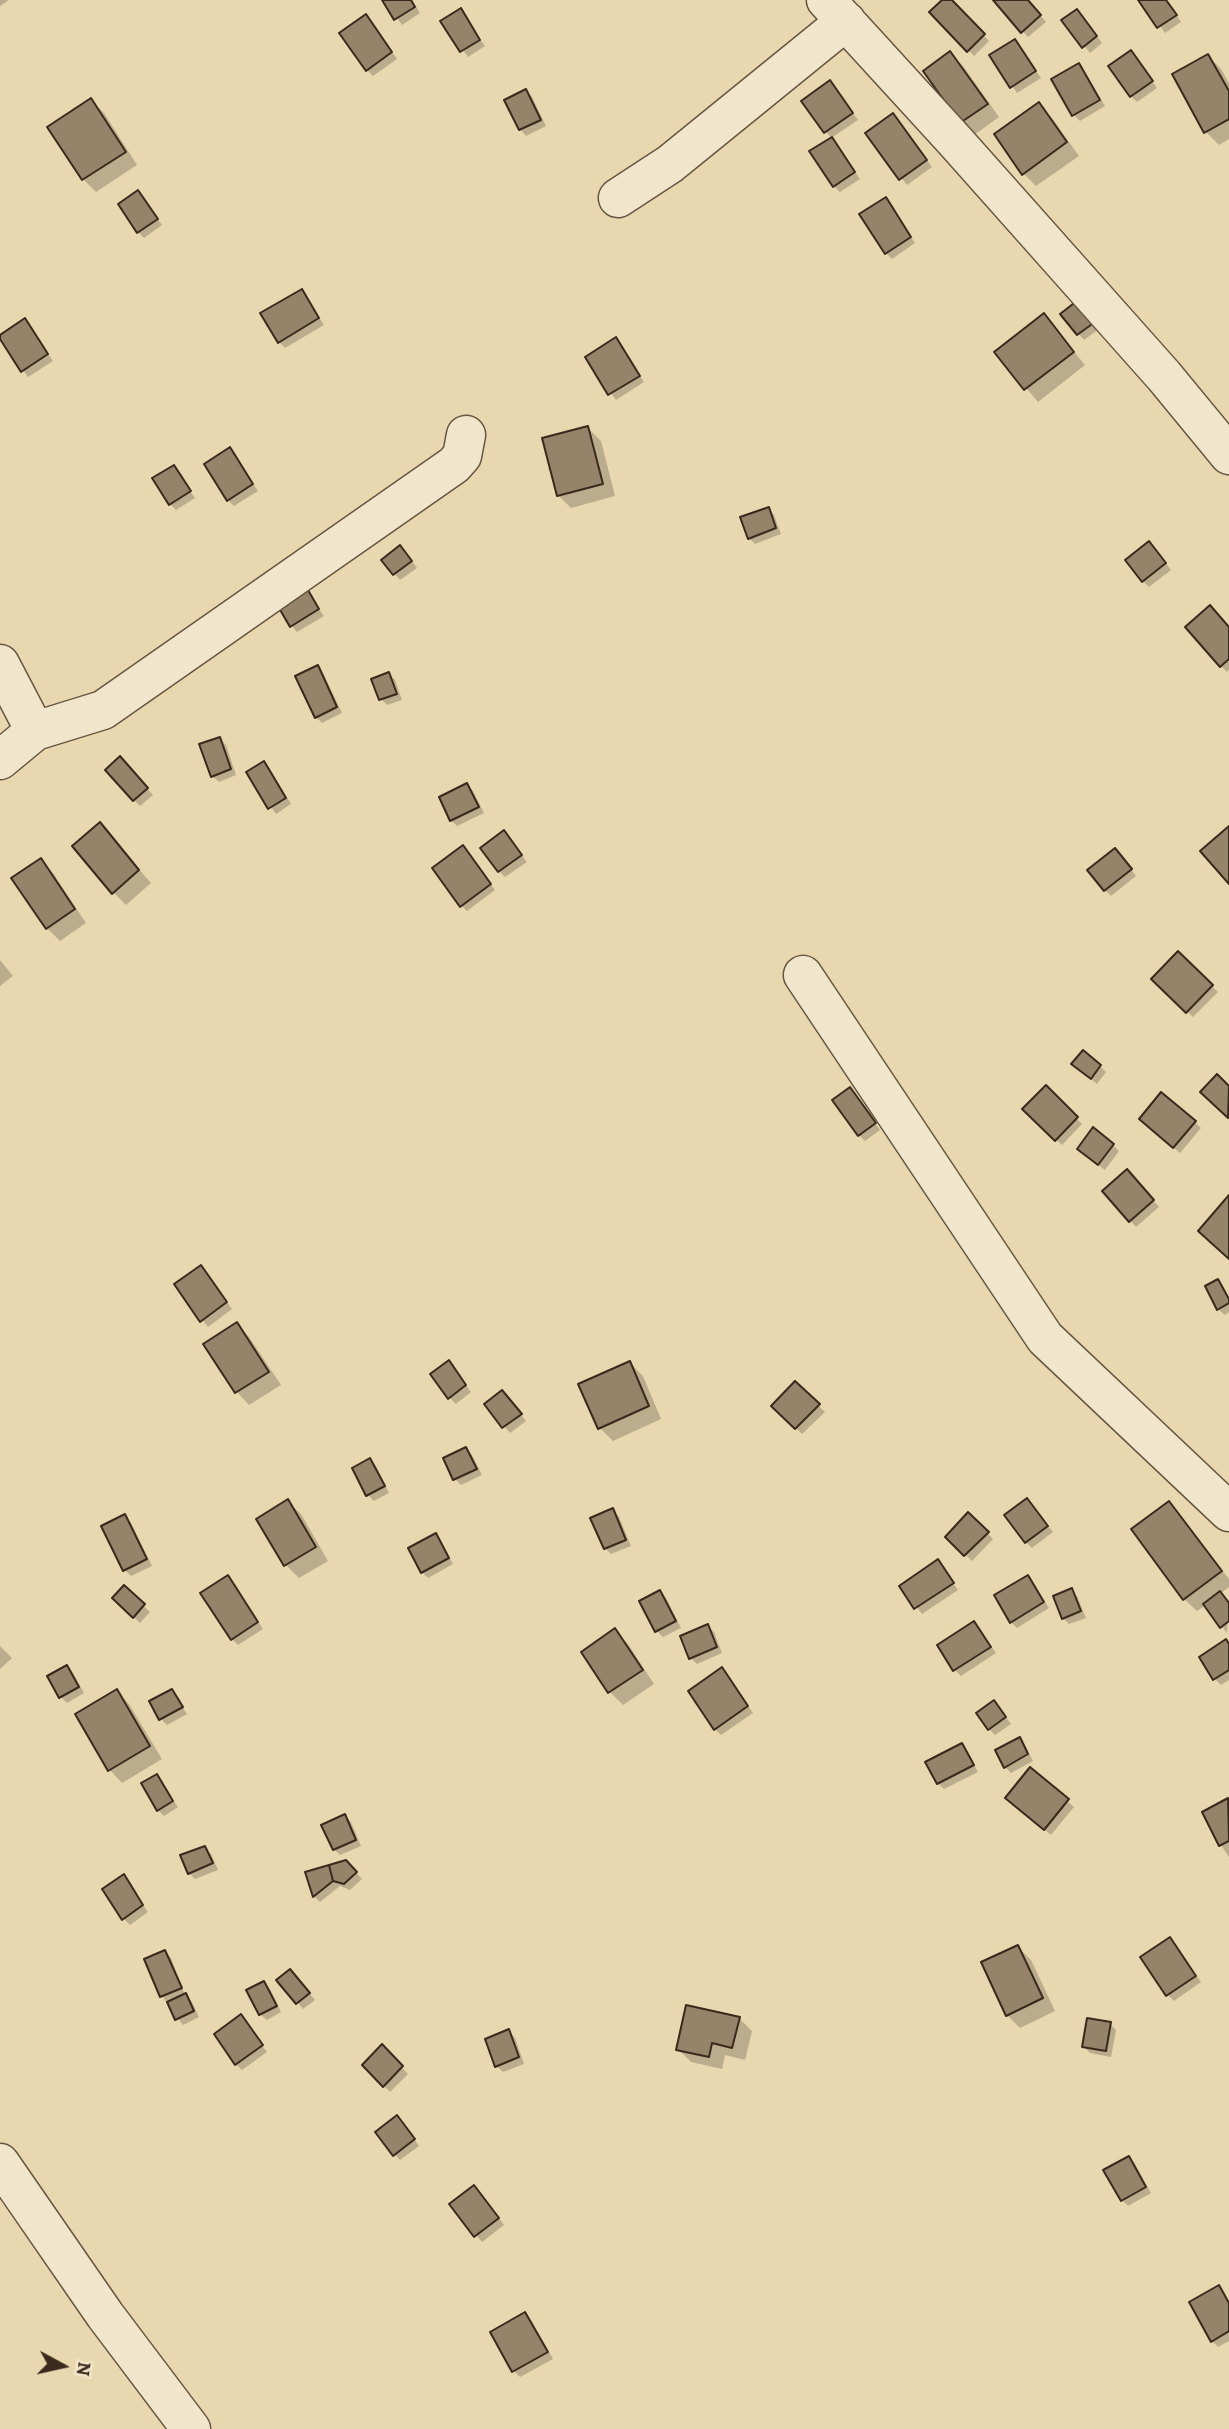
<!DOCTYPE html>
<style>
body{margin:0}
#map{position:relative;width:1229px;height:2429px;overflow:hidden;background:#e9d8af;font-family:Alegreya,serif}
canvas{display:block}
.north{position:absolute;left:28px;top:2331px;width:70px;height:70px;-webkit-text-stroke:5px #f1e6cb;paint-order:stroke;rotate:98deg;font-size:19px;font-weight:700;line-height:28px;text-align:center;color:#3b291d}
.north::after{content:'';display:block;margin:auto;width:24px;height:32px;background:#3b291d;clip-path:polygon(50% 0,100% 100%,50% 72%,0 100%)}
</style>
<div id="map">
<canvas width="1229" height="2429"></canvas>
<div class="north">N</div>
</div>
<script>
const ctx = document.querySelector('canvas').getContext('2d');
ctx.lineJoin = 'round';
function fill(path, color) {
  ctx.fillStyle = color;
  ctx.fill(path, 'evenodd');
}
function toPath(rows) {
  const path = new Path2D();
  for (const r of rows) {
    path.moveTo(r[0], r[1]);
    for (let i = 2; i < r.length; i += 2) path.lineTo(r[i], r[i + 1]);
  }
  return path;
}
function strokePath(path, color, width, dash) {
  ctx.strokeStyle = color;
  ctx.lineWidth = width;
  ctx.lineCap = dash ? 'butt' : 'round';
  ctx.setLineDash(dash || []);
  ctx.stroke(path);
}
fill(toPath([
 [0,0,9,0,0,6],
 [384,0,412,0,420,13,402,25],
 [945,0,950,0,989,41,974,56,932,13],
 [995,0,1027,0,1046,22,1028,37],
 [1141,0,1167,0,1181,22,1165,33],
 [460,11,485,46,468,57,443,21],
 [1082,17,1102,43,1090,53,1064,20],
 [372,23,397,59,373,76,367,70],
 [1015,41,1041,78,1017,93,991,55],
 [1131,52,1157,88,1137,102,1131,96],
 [950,54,963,66,999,117,974,135,961,122],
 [1208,56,1221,69,1229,83,1229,139,1219,145,1206,132],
 [1079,66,1085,72,1105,106,1080,121,1074,115],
 [836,89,858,120,831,138,803,101],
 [526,91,532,97,546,126,526,136,520,129,506,101],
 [91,101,104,113,137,165,96,192,83,179],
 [1039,105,1052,118,1079,156,1036,186,1023,173],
 [899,122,932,167,907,185,868,134],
 [832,139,860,179,840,192,834,186],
 [138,192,162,225,144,238,138,232],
 [885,199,915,243,892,259,886,253],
 [302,291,324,325,285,348,279,342],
 [1077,302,1099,329,1084,340,1062,315],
 [1044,315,1085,365,1038,402,997,353],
 [30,327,53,361,28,377,0,337],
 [616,339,644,382,616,400,587,358],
 [588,428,601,441,615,496,571,508,558,495],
 [230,449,258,491,234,506,228,500],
 [173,467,195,498,176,510,170,504],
 [768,509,774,515,781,534,755,544,749,538],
 [1155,549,1171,570,1149,587,1143,581],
 [406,553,417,568,400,580,383,560],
 [307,593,324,616,297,632,291,625],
 [1229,629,1229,670,1227,672,1221,666],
 [317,667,323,673,342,713,322,723,316,717],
 [389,674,395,680,402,700,387,705,381,699],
 [220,739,226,745,236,775,219,782,212,776],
 [264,763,270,769,291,804,276,814,248,773],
 [126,765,153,795,140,806,134,800],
 [467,785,473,791,484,813,457,826,451,820],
 [100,825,151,883,126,905,113,892],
 [510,839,527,862,505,877,499,871],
 [469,854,495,890,467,911,461,905],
 [1121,856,1136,876,1111,896,1105,890],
 [40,860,53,873,86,923,60,941,47,928],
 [1178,953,1218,992,1193,1017,1154,978],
 [0,960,13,976,0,986],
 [1100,1066,1106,1072,1097,1084,1080,1070],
 [1046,1088,1082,1124,1062,1145,1025,1109],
 [850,1089,880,1130,865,1141,859,1135],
 [1195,1122,1201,1128,1180,1153,1147,1125],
 [1113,1145,1119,1151,1105,1170,1085,1155],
 [1133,1177,1159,1207,1136,1227,1104,1191],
 [206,1273,232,1309,208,1327,176,1285],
 [1218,1282,1229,1297,1229,1312,1225,1315,1218,1309],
 [237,1324,249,1337,281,1385,249,1405,237,1392,206,1344],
 [630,1363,643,1376,661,1419,613,1441,600,1428,581,1385],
 [454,1369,471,1392,456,1404,450,1398],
 [795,1383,825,1412,802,1434,774,1406],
 [508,1398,526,1421,510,1433,486,1405],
 [466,1449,472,1455,482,1475,461,1485,455,1479],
 [370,1460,376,1466,389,1493,374,1501,368,1495],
 [1027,1500,1053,1532,1032,1548,1026,1542],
 [288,1502,301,1514,328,1561,299,1578,286,1565],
 [1169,1503,1181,1516,1229,1579,1229,1587,1220,1594,1229,1603,1227,1633,1206,1605,1197,1611,1184,1599],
 [613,1510,619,1517,631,1546,611,1554,605,1548],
 [969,1515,993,1539,972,1561,948,1537],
 [125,1516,131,1523,152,1566,131,1576,125,1570,104,1527],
 [435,1536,441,1542,453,1564,428,1578,422,1572],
 [938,1562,958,1590,922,1614,901,1586],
 [1028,1577,1049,1608,1017,1628,1011,1622],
 [233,1584,263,1629,238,1645,232,1639],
 [124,1587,150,1612,140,1623,114,1598],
 [1071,1590,1077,1596,1086,1618,1069,1624,1063,1618],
 [660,1592,666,1598,681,1628,663,1637,657,1631,642,1601],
 [974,1623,996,1653,961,1676,955,1670],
 [708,1626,714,1632,722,1653,697,1664,691,1658],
 [615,1631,628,1644,654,1684,623,1705,610,1692,583,1653],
 [1229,1644,1229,1680,1221,1685,1215,1679],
 [0,1646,12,1658,0,1669],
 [67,1667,73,1673,84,1693,67,1703,61,1697],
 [722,1670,753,1713,721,1735,715,1729],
 [117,1691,129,1704,162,1759,122,1783,110,1770],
 [172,1691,187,1714,167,1725,161,1719,152,1701],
 [1000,1709,1011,1724,995,1735,989,1729],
 [1019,1739,1025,1745,1033,1761,1011,1773,1005,1767],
 [961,1745,967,1751,978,1772,944,1789,938,1783],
 [1030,1770,1074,1807,1051,1835,1014,1804],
 [157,1776,178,1807,164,1816,158,1810],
 [1228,1801,1229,1802,1229,1857,1221,1845],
 [345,1816,351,1822,361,1846,340,1855,334,1849],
 [205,1848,211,1854,218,1870,195,1879,189,1873],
 [346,1862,362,1879,350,1890,340,1886,320,1902,314,1896],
 [123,1876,148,1912,130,1925,124,1919],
 [1170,1939,1201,1982,1174,2001,1168,1995],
 [1018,1947,1031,1960,1055,2011,1020,2028,1007,2015],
 [165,1952,171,1958,185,1995,192,2002,199,2017,183,2025,162,1996],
 [296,1977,315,2000,303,2009,279,1980],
 [263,1983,270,1989,281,2012,267,2020,260,2014],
 [739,2018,752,2031,745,2060,725,2055,722,2069,691,2062,678,2049],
 [246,2023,267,2052,242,2070,236,2064],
 [1110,2024,1116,2030,1111,2057,1090,2053,1084,2047],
 [509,2031,515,2038,524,2064,503,2072,497,2066],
 [382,2047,408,2074,390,2092,364,2065],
 [403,2123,419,2146,400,2160,394,2154],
 [1128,2158,1135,2164,1151,2193,1128,2206,1122,2200],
 [480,2193,504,2225,482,2242,451,2204],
 [1219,2287,1229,2301,1229,2341,1218,2347,1212,2341],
 [525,2314,531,2320,553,2359,520,2377,514,2371]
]), '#0003');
const building = toPath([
 [382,0,411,0,415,7,394,20,382,0],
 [942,0,952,0,985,34,967,52,929,12,942,0],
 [993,0,1028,0,1041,15,1021,33,993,0],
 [1138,0,1166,0,1177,15,1157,28,1138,0],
 [461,8,480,40,460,52,440,21,461,8],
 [1077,9,1097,36,1082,48,1061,20,1077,9],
 [366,14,392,52,366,71,339,33,366,14],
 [1015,39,1036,71,1010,88,989,55,1015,39],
 [1131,50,1153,81,1130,97,1108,66,1131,50],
 [950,51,988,104,960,123,923,71,950,51],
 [1208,54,1229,91,1229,119,1204,133,1172,74,1208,54],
 [1079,63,1100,100,1072,116,1051,79,1079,63],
 [830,80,853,113,824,133,801,101,830,80],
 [526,89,541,120,519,130,504,100,526,89],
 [91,98,126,152,82,180,47,127,91,98],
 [1039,102,1067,142,1022,175,994,134,1039,102],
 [893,113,927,160,899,180,865,133,893,113],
 [832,137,855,172,833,187,809,151,832,137],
 [138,190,158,219,137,233,118,204,138,190],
 [886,197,911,237,885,254,859,214,886,197],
 [302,289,319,318,278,343,260,313,302,289],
 [1078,300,1095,322,1077,335,1060,314,1078,300],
 [1044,313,1074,352,1024,390,994,352,1044,313],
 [25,318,48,354,21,372,0,339,0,335,25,318],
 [616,337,640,376,608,395,585,357,616,337],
 [588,426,603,484,557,496,542,438,588,426],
 [230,447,253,484,227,501,204,464,230,447],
 [174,465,191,491,169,505,152,478,174,465],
 [769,507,776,528,748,539,740,517,769,507],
 [1149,541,1166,563,1142,582,1125,560,1149,541],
 [400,545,412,561,393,575,381,560,400,545],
 [308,590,319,609,290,627,279,608,308,590],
 [1210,605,1229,627,1229,659,1220,667,1185,627,1210,605],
 [318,665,337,707,315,718,295,676,318,665],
 [389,672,397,694,379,700,371,679,389,672],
 [220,737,231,769,211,777,199,744,220,737],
 [120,756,148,788,133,801,105,770,120,756],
 [264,761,286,798,268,809,246,772,264,761],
 [467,783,479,807,450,821,439,797,467,783],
 [100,822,139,870,112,894,72,846,100,822],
 [1229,826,1229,884,1200,851,1229,826],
 [504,830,522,855,498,872,480,848,504,830],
 [463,845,491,884,460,907,432,868,463,845],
 [1115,848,1132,869,1104,891,1087,870,1115,848],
 [41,858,75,909,46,929,11,878,41,858],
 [1178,951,1213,985,1186,1013,1151,979,1178,951],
 [1083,1050,1101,1065,1091,1079,1071,1064,1083,1050],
 [1217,1074,1229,1086,1228,1118,1200,1092,1217,1074],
 [1046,1085,1078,1117,1055,1141,1022,1109,1046,1085],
 [850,1087,876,1123,858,1136,832,1100,850,1087],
 [1161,1092,1196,1121,1173,1148,1139,1119,1161,1092],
 [1093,1127,1114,1144,1098,1165,1077,1149,1093,1127],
 [1127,1169,1154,1200,1129,1222,1102,1191,1127,1169],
 [1229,1195,1229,1259,1198,1231,1229,1195],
 [201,1265,227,1302,200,1322,174,1284,201,1265],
 [1218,1279,1229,1299,1229,1303,1217,1310,1205,1286,1218,1279],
 [237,1322,269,1372,235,1393,203,1344,237,1322],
 [449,1360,466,1385,448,1399,430,1374,449,1360],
 [630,1361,649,1406,598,1429,578,1384,630,1361],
 [795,1381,820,1404,795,1429,771,1406,795,1381],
 [502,1390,522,1414,502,1428,484,1404,502,1390],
 [466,1447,477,1469,453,1480,443,1458,466,1447],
 [370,1458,385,1486,366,1496,352,1468,370,1458],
 [1027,1498,1048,1526,1025,1543,1004,1515,1027,1498],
 [288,1499,316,1547,284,1566,256,1519,288,1499],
 [1169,1501,1222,1571,1183,1600,1131,1529,1169,1501],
 [613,1508,626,1540,604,1549,590,1518,613,1508],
 [968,1512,989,1532,964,1556,945,1537,968,1512],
 [125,1514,147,1559,123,1571,101,1526,125,1514],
 [436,1533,449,1558,421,1573,408,1548,436,1533],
 [938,1559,954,1583,914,1609,899,1586,938,1559],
 [228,1575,258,1622,231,1640,200,1593,228,1575],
 [1028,1575,1044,1602,1010,1623,994,1595,1028,1575],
 [124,1585,145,1604,133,1618,112,1598,124,1585],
 [1072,1588,1081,1611,1062,1619,1053,1596,1072,1588],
 [660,1590,676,1621,655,1632,639,1601,660,1590],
 [1220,1591,1229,1603,1229,1621,1220,1628,1203,1604,1220,1591],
 [974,1621,991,1647,953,1671,937,1645,974,1621],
 [708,1624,717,1647,689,1659,680,1636,708,1624],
 [615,1628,643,1670,608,1693,581,1652,615,1628],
 [1226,1639,1229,1644,1229,1670,1213,1680,1199,1657,1226,1639],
 [67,1665,79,1687,59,1698,47,1676,67,1665],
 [722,1667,748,1706,714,1730,688,1691,722,1667],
 [117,1689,150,1746,108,1771,75,1714,117,1689],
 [172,1689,183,1707,159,1720,149,1701,172,1689],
 [994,1700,1006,1717,988,1730,976,1713,994,1700],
 [1020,1737,1028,1754,1004,1768,995,1750,1020,1737],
 [962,1743,974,1765,937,1784,925,1762,962,1743],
 [1030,1767,1069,1799,1044,1830,1005,1798,1030,1767],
 [157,1774,173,1801,157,1811,141,1783,157,1774],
 [1228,1798,1229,1841,1219,1846,1202,1812,1228,1798],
 [345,1814,356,1840,333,1850,321,1825,345,1814],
 [205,1846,213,1863,188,1874,180,1855,205,1846],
 [346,1860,357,1872,344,1884,333,1881,329,1865,346,1860],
 [329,1865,333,1881,313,1897,305,1872,329,1865],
 [124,1874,143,1905,122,1920,102,1889,124,1874],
 [1170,1937,1196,1976,1166,1996,1140,1957,1170,1937],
 [1018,1945,1043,1998,1006,2016,981,1962,1018,1945],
 [165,1950,182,1988,160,1997,144,1959,165,1950],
 [290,1969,310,1993,296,2004,276,1980,290,1969],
 [264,1981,277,2006,259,2015,246,1990,264,1981],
 [186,1993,194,2011,175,2020,167,2002,186,1993],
 [686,2005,740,2017,732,2048,712,2043,709,2057,676,2050,686,2005],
 [241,2014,263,2045,235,2065,214,2034,241,2014],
 [1087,2018,1111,2022,1106,2051,1082,2047,1087,2018],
 [509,2029,519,2057,495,2067,485,2039,509,2029],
 [382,2044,403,2066,383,2087,362,2065,382,2044],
 [397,2115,415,2139,393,2156,375,2132,397,2115],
 [1129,2156,1146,2187,1121,2201,1103,2170,1129,2156],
 [474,2185,499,2218,474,2237,449,2204,474,2185],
 [1219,2285,1229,2303,1229,2331,1211,2342,1189,2302,1219,2285],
 [525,2312,548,2352,512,2372,490,2332,525,2312]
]);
fill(building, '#958469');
strokePath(building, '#3b291d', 2);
const minor = toPath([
 [826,0,955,141,1164,376,1229,455],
 [618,198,670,164,846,21],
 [0,664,35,731],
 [0,760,35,731,103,710,454,465,462,456,466,435],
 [803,975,1045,1338,1229,1512],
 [0,2163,105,2315,191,2429]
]);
strokePath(minor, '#665542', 41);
strokePath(minor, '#f1e6cb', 38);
</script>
